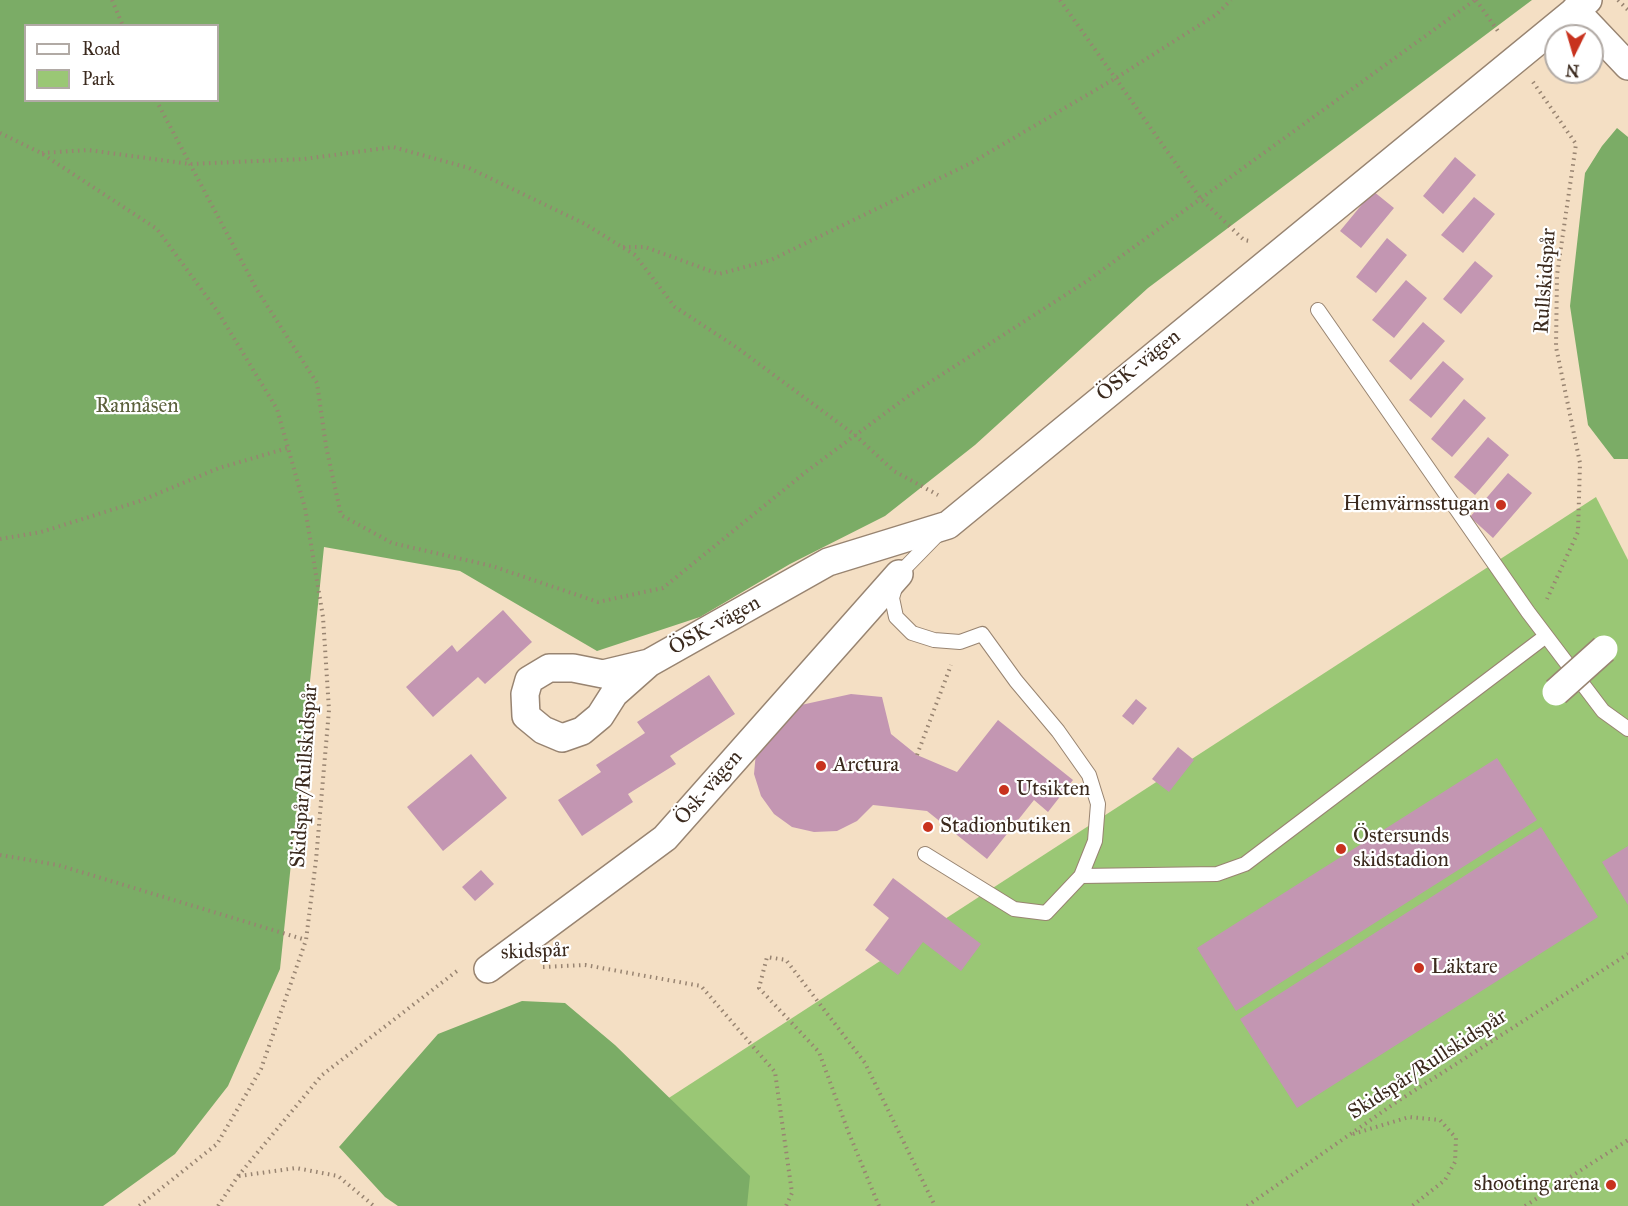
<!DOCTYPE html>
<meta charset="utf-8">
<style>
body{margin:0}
#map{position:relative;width:1628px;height:1206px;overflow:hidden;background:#f4dfc4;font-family:"IM FELL Great Primer",serif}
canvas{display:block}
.legend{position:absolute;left:24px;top:24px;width:195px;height:78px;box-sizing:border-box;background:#fff;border:2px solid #b1aaa5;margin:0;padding:8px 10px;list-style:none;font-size:18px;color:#3b2a1e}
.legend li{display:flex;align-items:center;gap:12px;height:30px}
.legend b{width:30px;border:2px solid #b1aaa5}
.north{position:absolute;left:1544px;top:24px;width:60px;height:60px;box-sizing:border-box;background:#fff;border:2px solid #b1aaa5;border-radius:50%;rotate:185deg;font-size:16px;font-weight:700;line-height:24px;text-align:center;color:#3b2a1e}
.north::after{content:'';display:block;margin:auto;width:21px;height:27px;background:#c8321e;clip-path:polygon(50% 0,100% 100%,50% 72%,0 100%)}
</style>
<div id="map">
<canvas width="1628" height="1206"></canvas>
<ul class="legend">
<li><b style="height:8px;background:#fff"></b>Road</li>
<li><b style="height:16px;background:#9ac775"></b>Park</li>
</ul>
<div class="north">N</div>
</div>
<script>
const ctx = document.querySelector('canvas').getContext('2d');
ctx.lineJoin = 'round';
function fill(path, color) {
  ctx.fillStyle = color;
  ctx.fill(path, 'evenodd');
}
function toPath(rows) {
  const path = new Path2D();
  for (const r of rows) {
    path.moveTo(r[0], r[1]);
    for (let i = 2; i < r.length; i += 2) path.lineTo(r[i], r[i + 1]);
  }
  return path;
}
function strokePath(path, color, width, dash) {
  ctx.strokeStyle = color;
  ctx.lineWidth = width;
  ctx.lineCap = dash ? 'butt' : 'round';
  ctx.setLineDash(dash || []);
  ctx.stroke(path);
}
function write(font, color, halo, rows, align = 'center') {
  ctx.font = font + ' "IM FELL Great Primer",serif';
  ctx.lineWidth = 4.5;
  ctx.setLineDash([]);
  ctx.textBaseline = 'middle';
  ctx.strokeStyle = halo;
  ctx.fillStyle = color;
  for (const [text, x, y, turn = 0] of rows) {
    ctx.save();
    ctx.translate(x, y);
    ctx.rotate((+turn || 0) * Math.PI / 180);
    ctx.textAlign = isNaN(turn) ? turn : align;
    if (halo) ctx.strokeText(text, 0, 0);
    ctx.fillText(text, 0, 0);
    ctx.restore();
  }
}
fill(toPath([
 [1596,497,1628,560,1628,1206,599,1206,607,1138]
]), '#9ac775');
fill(toPath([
 [0,0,1532,0,1148,288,975,445,885,516,790,564,700,617,597,651,460,571,324,547,280,969,228,1086,175,1154,103,1206,0,1206],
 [26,26,218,26,218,100,26,100],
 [1617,128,1628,137,1628,459,1614,459,1588,425,1570,306,1585,173,1602,146],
 [522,1001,565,1003,615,1045,750,1176,747,1206,398,1206,385,1197,339,1147,438,1034]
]), '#7bac66');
fill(toPath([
 [1455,157,1476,175,1443,214,1423,196],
 [1373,191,1394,208,1361,248,1340,231],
 [1474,197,1495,214,1463,253,1441,235],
 [1387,238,1407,255,1376,293,1356,277],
 [1475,261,1493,276,1461,314,1443,299],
 [1406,280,1427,298,1394,338,1372,320],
 [1423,322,1445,341,1411,380,1389,361],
 [1443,361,1464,379,1431,418,1409,400],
 [1464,399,1486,418,1452,457,1431,439],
 [1488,437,1509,455,1475,495,1454,477],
 [1508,473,1532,493,1493,538,1470,517],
 [503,610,532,642,485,684,478,677,433,717,406,687,452,645,457,652],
 [709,675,735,714,670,756,676,764,628,794,633,802,582,836,558,800,601,772,596,765,645,733,637,722],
 [851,694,882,697,891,734,917,755,957,772,998,720,1073,780,1048,812,1034,800,987,859,927,811,873,805,857,821,837,831,814,832,792,827,774,814,761,796,754,774,756,752,781,715,801,705],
 [1136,699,1147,708,1133,725,1122,716],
 [1178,747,1194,760,1169,792,1152,779],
 [471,754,507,798,443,851,407,807],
 [1497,758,1537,820,1236,1011,1197,948],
 [1541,827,1598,917,1297,1108,1240,1019],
 [1628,846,1628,905,1602,862],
 [481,870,494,884,475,901,462,887],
 [893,878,981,944,961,971,923,942,898,975,865,950,889,918,873,905]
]), '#c396b2');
const service = toPath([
 [1318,310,1528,612,1603,711,1628,729],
 [925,854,1014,909,1046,913,1081,876,1095,841,1098,804,1089,775,1058,731,1016,681,982,634,960,642,934,640,912,633,896,617,892,598,899,574,940,532],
 [1081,876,1217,874,1245,864,1546,636]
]);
const minor = toPath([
 [1575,10,1628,66],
 [649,663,603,674,573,668,549,668,529,680,525,694,526,716,543,730,562,738,582,731,600,716,614,694,649,663,828,562,948,525,1588,0],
 [488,969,665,838,899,574]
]);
strokePath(service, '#988471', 16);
strokePath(minor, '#988471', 30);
strokePath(toPath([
 [112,0,123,26],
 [1060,0,1201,199,1244,240,1249,241],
 [1476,0,1500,34],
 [1618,0,1628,10],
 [1533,82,1576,144,1557,275,1556,347,1580,463,1578,532,1547,599],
 [156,100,257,290,317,383,326,446,341,515,392,543,492,566,598,602,663,588,807,471,907,397,1087,281,1475,0],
 [0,133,41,153,157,229,218,312,277,409,305,508,323,617,329,710,316,860,306,940,261,1069,217,1144,139,1206],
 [42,153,88,150,190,164,304,159,393,147,469,168,585,224,635,255,675,307,736,347,855,435,894,471,938,495],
 [623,247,645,247,719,274,771,260,971,163,1116,78,1217,14,1231,0],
 [0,539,41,532,140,501,219,468,288,448],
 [917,755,951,665],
 [0,855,58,865,306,940],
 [543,967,585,965,701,986,775,1072,792,1193,786,1206],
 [1353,1134,1409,1117,1440,1120,1456,1138,1455,1162,1445,1180,1412,1206],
 [239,1176,296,1168,338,1176,374,1206],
 [218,1206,238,1176,322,1075,457,971,460,970],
 [879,1206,848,1131,819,1052,759,988,767,957,786,960,865,1063,935,1206],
 [1247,1206,1395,1103,1628,954],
 [1525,1206,1628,1140]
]), '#988471', 4, [1.5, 4.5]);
strokePath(service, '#fff', 14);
strokePath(minor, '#fff', 27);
const minorBridge = toPath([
 [1556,692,1604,649]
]);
strokePath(minorBridge, '#988471', 30, []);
strokePath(minorBridge, '#fff', 27);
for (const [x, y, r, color] of [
 [1501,505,6,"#c8321e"],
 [821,766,6,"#c8321e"],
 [1004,790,6,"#c8321e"],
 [928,827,6,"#c8321e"],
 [1341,849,6,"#c8321e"],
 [1419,968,6,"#c8321e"],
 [1611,1185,6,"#c8321e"]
]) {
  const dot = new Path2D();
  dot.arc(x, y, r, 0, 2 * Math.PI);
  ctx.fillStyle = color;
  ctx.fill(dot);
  strokePath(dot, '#fff', 2);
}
write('21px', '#3b2a1e', '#fff', [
 ["Rullskidspår",1546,281,-86],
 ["ÖSK-vägen",1139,366,-39],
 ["ÖSK-vägen",715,626,-29],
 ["Skidspår/Rullskidspår",305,776,-86],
 ["Ösk-vägen",709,788,-49],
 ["skidspår",535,952,-2],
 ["Skidspår/Rullskidspår",1428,1065,-33]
]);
write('21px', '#5c613c', '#fff', [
 ["Rannåsen",137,407]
]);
write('21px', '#3b2a1e', '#fff', [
 ["Hemvärnsstugan",1489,505,"right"],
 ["Arctura",833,766],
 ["Utsikten",1016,790],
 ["Stadionbutiken",940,827],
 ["Östersunds",1353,837],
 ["skidstadion",1353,861],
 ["Läktare",1431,968],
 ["shooting arena",1599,1185,"right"]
], 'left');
</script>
